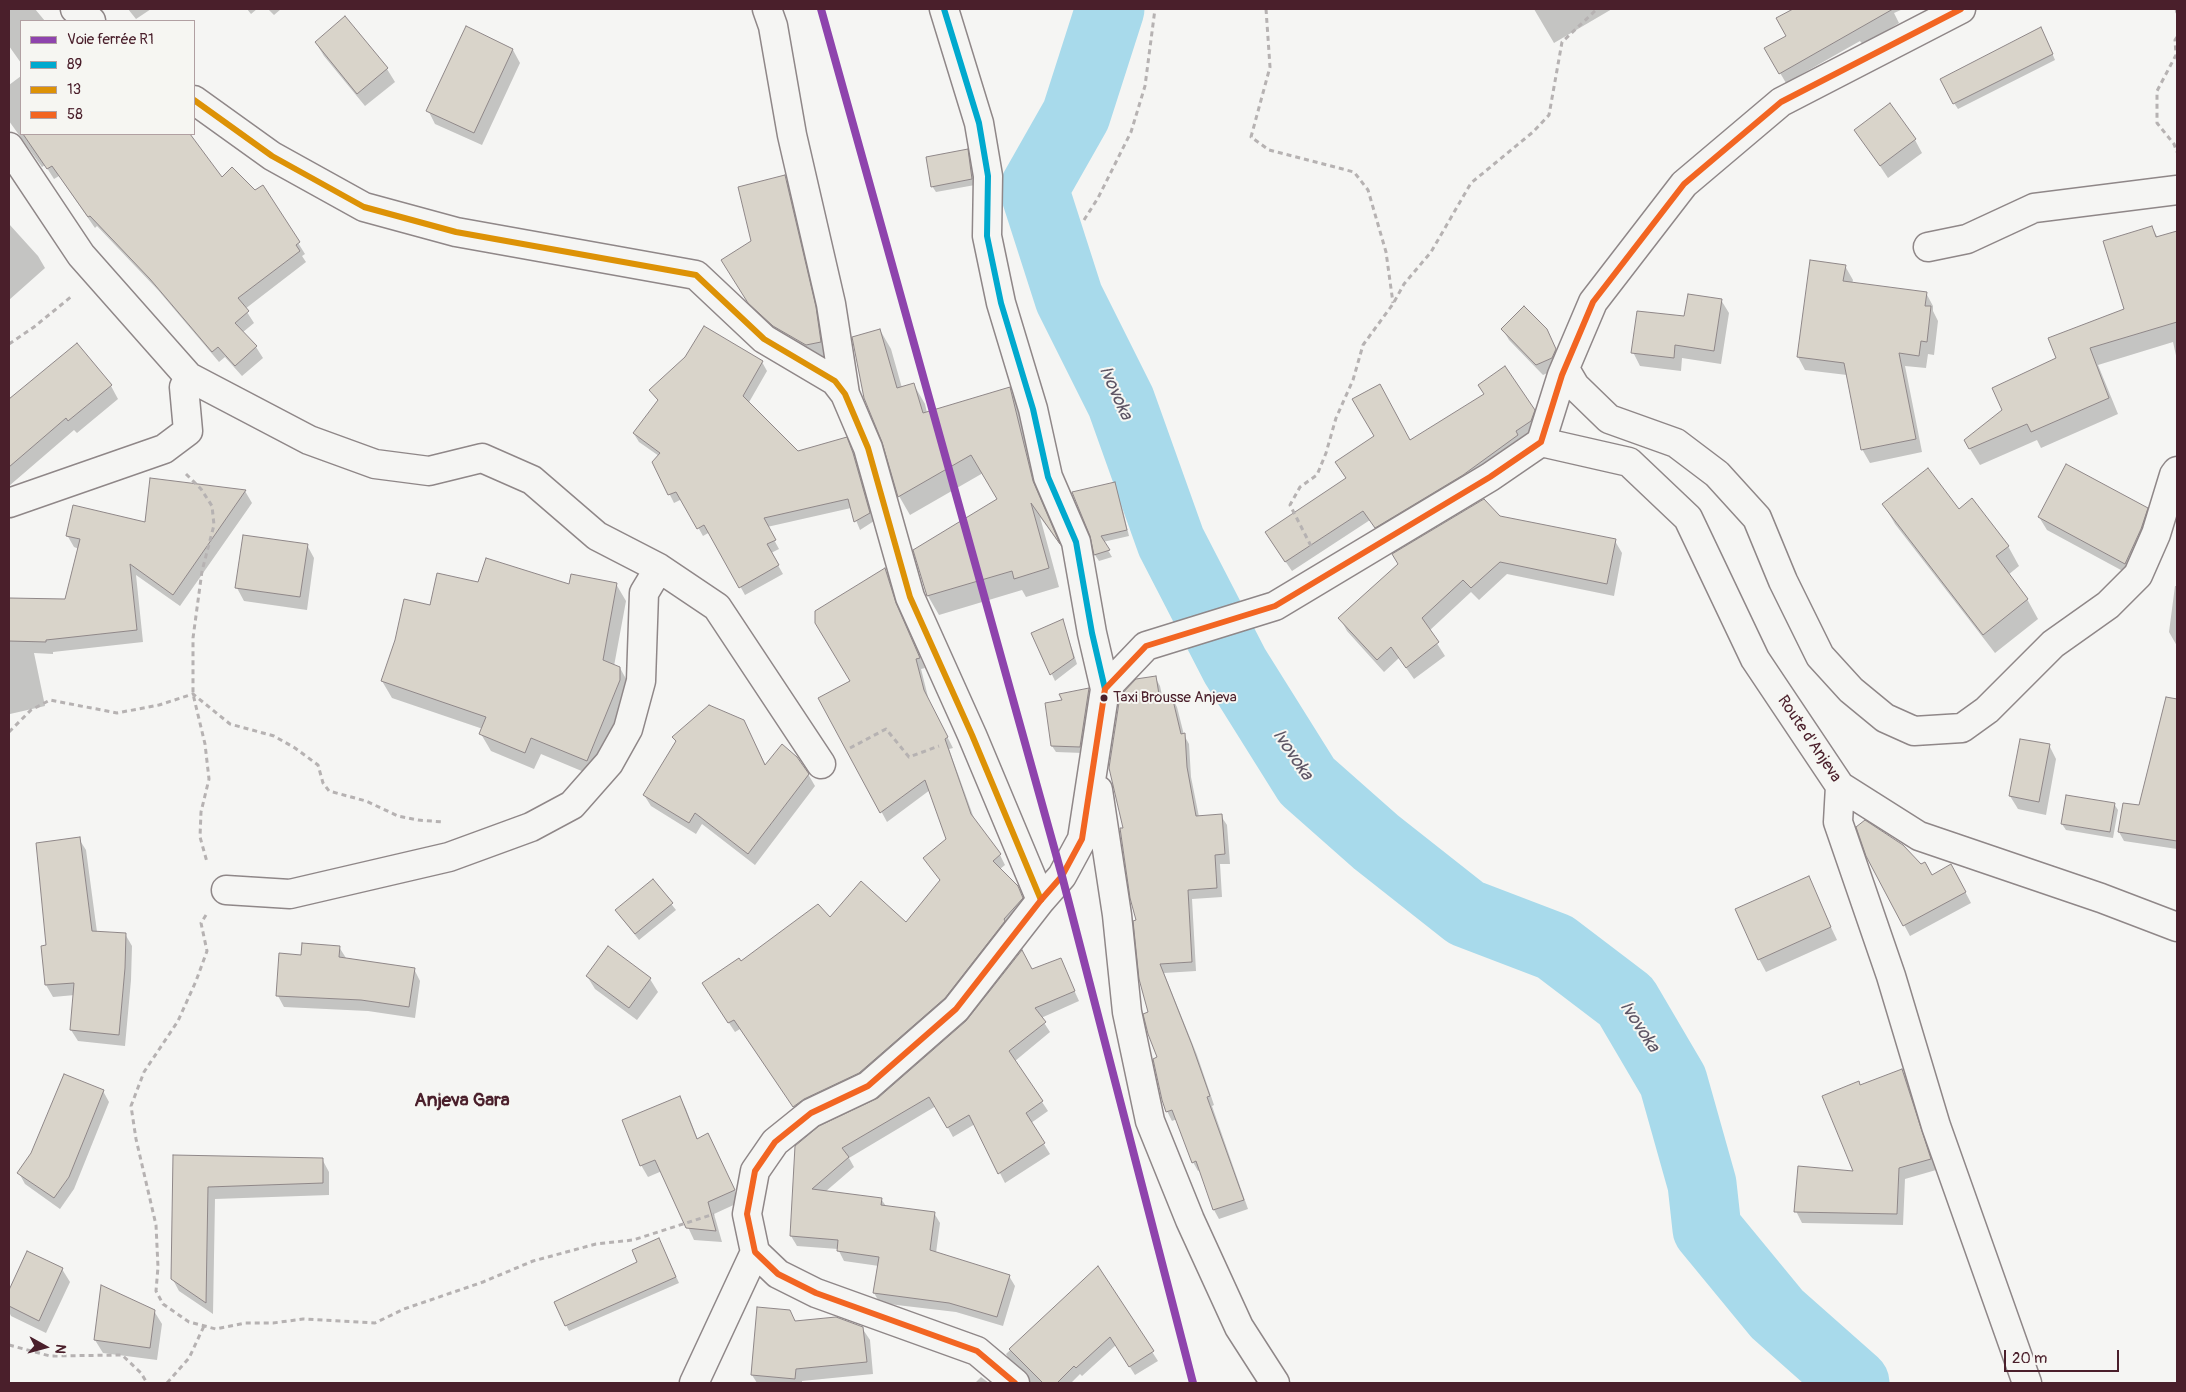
<!DOCTYPE html>
<meta charset="utf-8">
<style>
body{margin:0}
#map{position:relative;width:2186px;height:1392px;overflow:hidden;background:#f5f5f3;font-family:Pangolin,sans-serif}
canvas{display:block}
.frame{position:absolute;inset:0;border:10px solid #4a1f2b;pointer-events:none}
.legend{position:absolute;left:20px;top:20px;width:175px;height:115px;box-sizing:border-box;background:#f6f6f2;border:1px solid #b1a0a2;margin:0;padding:6px 9px;list-style:none;font-size:15px;color:#4a1f2b}
.legend li{display:flex;align-items:center;gap:10px;height:25px}
.legend b{width:25px;border:1px solid #b1a0a2}
.north{position:absolute;left:20px;top:1322px;width:50px;height:50px;-webkit-text-stroke:4px #f6f6f2;paint-order:stroke;rotate:97deg;font-size:14px;font-weight:700;line-height:20px;text-align:center;color:#4a1f2b}
.north::after{content:'';display:block;margin:auto;width:18px;height:22px;background:#4a1f2b;clip-path:polygon(50% 0,100% 100%,50% 72%,0 100%)}
.scale{position:absolute;left:2004px;top:1350px;width:115px;height:22px;box-sizing:border-box;border:2px solid #4a1f2b;border-top:0;padding-left:6px;font-size:15px;line-height:18px;white-space:nowrap;color:#4a1f2b;-webkit-text-stroke:4px #f6f6f2;paint-order:stroke}
</style>
<div id="map">
<canvas width="2186" height="1392"></canvas>
<div class="frame"></div>
<ul class="legend">
<li><b style="height:6px;background:#8e44ad"></b>Voie ferrée R1</li>
<li><b style="height:6px;background:#00a9ce"></b>89</li>
<li><b style="height:6px;background:#dd9206"></b>13</li>
<li><b style="height:6px;background:#f26522"></b>58</li>
</ul>
<div class="north">N</div>
<div class="scale">20 m</div>
</div>
<script>
const ctx = document.querySelector('canvas').getContext('2d');
ctx.lineJoin = 'round';
function fill(path, color) {
  ctx.fillStyle = color;
  ctx.fill(path, 'evenodd');
}
function toPath(rows) {
  const path = new Path2D();
  for (const r of rows) {
    path.moveTo(r[0], r[1]);
    for (let i = 2; i < r.length; i += 2) path.lineTo(r[i], r[i + 1]);
  }
  return path;
}
function strokePath(path, color, width, dash) {
  ctx.strokeStyle = color;
  ctx.lineWidth = width;
  ctx.lineCap = dash ? 'butt' : 'round';
  ctx.setLineDash(dash || []);
  ctx.stroke(path);
}
function write(font, color, halo, rows, align = 'center') {
  ctx.font = font + ' Pangolin,sans-serif';
  ctx.lineWidth = 4;
  ctx.setLineDash([]);
  ctx.textBaseline = 'middle';
  ctx.strokeStyle = halo;
  ctx.fillStyle = color;
  for (const [text, x, y, turn = 0] of rows) {
    ctx.save();
    ctx.translate(x, y);
    ctx.rotate((+turn || 0) * Math.PI / 180);
    ctx.textAlign = isNaN(turn) ? turn : align;
    if (halo) ctx.strokeText(text, 0, 0);
    ctx.fillText(text, 0, 0);
    ctx.restore();
  }
}
fill(toPath([
 [9,9,35,9,45,21,21,21,21,63,9,46],
 [128,9,151,9,136,19],
 [247,9,257,9,251,14],
 [268,9,281,9,274,15],
 [1534,9,1612,9,1554,43],
 [1795,9,1903,9,1894,13,1899,23,1863,45,1860,41,1786,83,1766,49,1788,36,1778,19],
 [345,18,387,69,395,82,365,106,324,56,316,43],
 [2044,34,2055,60,1958,109,1954,103],
 [513,50,520,63,482,145,435,124,428,110],
 [21,76,21,134,78,134,88,149,101,134,160,134,171,144,184,134,188,134,222,179,255,192,263,187,305,254,302,256,306,262,245,309,254,323,243,332,256,347,263,358,242,376,225,357,219,362,158,290,97,226,95,228,59,176,54,179,45,165,42,167,9,121,9,85],
 [1856,130,1915,140,1922,153,1888,178],
 [967,150,970,156,975,185,936,192,932,186],
 [784,176,795,195,831,361,817,364,761,322,734,279],
 [9,224,38,256,45,268,9,300],
 [2152,227,2158,238,2177,232,2177,360,2173,342,2098,365,2118,414,2041,448,2037,440,1980,465,1965,441,2003,411,2057,359,2125,309],
 [1845,266,1853,280,1852,284,1926,293,1933,306,1933,311,1938,321,1934,355,1928,354,1926,368,1905,366,1922,452,1870,463,1862,449,1847,375,1805,370,1798,357],
 [1721,300,1729,313,1721,364,1682,358,1681,371,1640,366,1633,352,1685,318],
 [880,330,891,349,902,388,914,385,925,404,927,413,1009,389,1020,407,1043,501,1066,553,1040,517,1059,587,1026,597,1022,590,939,615,928,596,998,499,983,473,910,515,899,496],
 [1503,330,1552,341,1561,361,1558,368,1543,375,1509,340],
 [77,344,111,386,118,399,77,433,74,430,9,486,9,400],
 [762,362,767,371,748,404,797,453,851,447,857,463,874,521,860,530,851,508,767,527,779,549,771,553,783,574,745,595,710,532,703,536,682,499,674,503,654,463,659,456,639,442,634,434,658,401,651,391],
 [1534,411,1539,421,1536,431,1381,537,1370,520,1292,571,1272,542],
 [1115,483,1118,489,1129,536,1103,542,1112,557,1099,561,1095,555,1092,535],
 [245,491,252,503,180,606,136,575,143,642,53,652,53,654,34,653,45,706,10,714,9,599,66,600,79,549,74,547,67,535,146,524],
 [1884,505,1959,511,2008,546,2019,566,2008,575,2027,599,2038,619,1995,653,1895,524],
 [2147,509,2154,522,2132,576,2047,530,2039,517],
 [1499,517,1615,541,1622,553,1614,596,1507,574,1479,600,1471,592,1429,631,1445,656,1414,679,1399,658,1384,672,1347,631,1340,618],
 [307,545,314,558,307,610,244,601,237,588],
 [885,569,891,579,901,614,925,668,921,669,929,701,953,748,949,749,975,821,1000,855,1005,865,1000,869,1017,887,1028,908,950,1008,865,1083,800,1116,740,1029,735,1032,709,993,741,963,830,919,906,923,941,881,925,859,947,840,930,790,887,822,820,698,851,681],
 [479,584,616,584,626,601,614,666,620,668,630,686,596,777,541,754,534,769,491,751,481,734,483,729,392,698,382,681,431,606],
 [2175,586,2177,586,2177,646,2169,632],
 [1063,621,1077,664,1055,681,1033,634],
 [1155,677,1160,686,1163,700,1172,698,1177,707,1184,735,1189,744,1191,777,1199,817,1221,816,1227,825,1230,864,1220,864,1222,897,1192,899,1196,971,1164,973,1197,1055,1214,1105,1212,1106,1248,1209,1219,1219,1214,1210,1200,1170,1198,1171,1193,1162,1177,1119,1172,1121,1167,1111,1150,1013,1125,829],
 [1088,689,1092,695,1083,753,1056,752,1052,746,1064,701],
 [2165,706,2177,709,2177,849,2124,841,2119,832,2140,807],
 [744,721,766,766,808,774,815,786,755,865,702,824,696,834,651,806,644,795,677,742,674,737],
 [2049,745,2056,759,2046,815,2018,809,2010,796],
 [2114,804,2118,810,2113,838,2066,830,2062,824],
 [79,839,86,850,97,932,125,934,132,946,131,980,125,1046,78,1041,71,1030,75,995,53,997,46,985,42,947,47,946],
 [1867,855,1932,876,1957,876,1971,903,1910,936],
 [1808,878,1837,940,1766,972,1759,959],
 [653,881,676,910,639,940,620,916],
 [339,947,346,958,414,969,420,981,415,1018,368,1011,284,1007,278,996,303,956],
 [1060,959,1079,1001,1041,1018,1050,1032,1015,1061,1048,1111,1031,1123,1050,1154,1005,1183,975,1124,953,1137,936,1106,849,1158,854,1167,825,1192,881,1199,886,1206,934,1213,940,1223,936,1253,1009,1276,1015,1286,1003,1326,956,1312,880,1303,874,1293,879,1266,844,1261,838,1249,797,1246,791,1236,797,1146,879,1099,1032,971],
 [587,976,650,979,658,992,637,1020,595,989],
 [1902,1070,1908,1081,1936,1170,1905,1179,1903,1225,1802,1223,1796,1211,1855,1172,1860,1086],
 [103,1091,109,1102,74,1189,60,1209,25,1184,19,1173,32,1154],
 [680,1097,686,1109,698,1140,708,1134,740,1202,714,1214,722,1242,694,1240,662,1171,648,1177,641,1165],
 [174,1156,322,1159,329,1172,329,1195,215,1199,213,1314,179,1291,172,1278],
 [662,1246,679,1283,569,1331,566,1325,639,1262],
 [27,1253,62,1269,70,1282,46,1333,11,1316,9,1312,9,1293],
 [1098,1268,1158,1361,1135,1375,1116,1345,1082,1376,1080,1374,1071,1383,1031,1383,1011,1363,1006,1354],
 [154,1311,162,1324,157,1360,103,1353,95,1340],
 [790,1312,796,1322,862,1328,870,1340,873,1374,802,1381,802,1383,757,1383,752,1375],
 [981,1377,989,1383,975,1383]
]), '#0003');
strokePath(toPath([
 [1110,9,1076,115,1034,189,1069,298,1121,402,1171,542,1235,666,1307,781,1376,842,1466,913,1555,947,1626,1001,1673,1081,1702,1184,1707,1229,1777,1314,1855,1383]
]), '#a8daeb', 69);
const building = toPath([
 [1793,9,1893,9,1779,74,1764,48,1786,36,1776,18,1793,9],
 [345,16,388,68,357,94,315,42,345,16],
 [466,26,513,49,474,133,426,111,466,26],
 [2041,27,2053,54,1953,104,1940,79,2041,27],
 [1890,103,1916,139,1880,166,1854,130,1890,103],
 [23,134,190,134,222,177,232,167,255,190,263,185,300,242,296,245,300,251,238,298,249,311,235,323,257,346,235,366,218,347,212,352,150,279,90,216,88,217,52,166,47,169,23,134],
 [968,149,972,179,931,187,926,157,968,149],
 [785,175,816,307,821,342,806,345,773,326,748,303,721,260,751,241,738,187,785,175],
 [2152,226,2156,237,2177,231,2177,322,2090,348,2109,398,2031,432,2027,424,1969,449,1964,440,2002,410,1992,388,2056,358,2048,338,2124,309,2103,241,2152,226],
 [1810,260,1846,265,1843,281,1927,292,1925,306,1931,306,1927,342,1921,341,1919,356,1899,353,1916,439,1861,450,1844,363,1797,357,1810,260],
 [1688,294,1722,299,1714,351,1675,345,1674,358,1631,353,1637,311,1684,316,1688,294],
 [1524,306,1547,329,1556,349,1552,358,1536,365,1501,329,1524,306],
 [704,326,763,361,743,396,798,451,847,437,853,453,870,513,854,522,848,499,764,518,776,540,767,544,779,565,739,588,704,525,697,529,676,492,668,495,652,462,660,453,633,433,658,400,649,390,685,357,704,326],
 [880,329,897,388,914,383,923,413,1010,387,1033,481,1060,544,1031,503,1049,568,1014,579,1012,571,927,596,913,550,997,499,971,455,898,497,882,442,864,398,852,337,880,329],
 [77,343,112,385,68,421,66,418,9,467,9,399,77,343],
 [1505,366,1535,410,1531,421,1516,431,1518,435,1463,475,1375,528,1363,511,1285,562,1265,532,1346,478,1335,462,1374,436,1352,399,1380,384,1410,440,1484,394,1478,385,1505,366],
 [2066,464,2148,508,2141,529,2125,564,2038,517,2066,464],
 [1928,468,1959,509,1972,498,2009,546,1996,556,2028,599,1983,635,1882,504,1928,468],
 [150,478,246,490,173,595,130,564,137,630,46,640,46,642,9,641,9,598,65,599,80,539,66,536,73,505,145,522,150,478],
 [1115,482,1127,530,1101,536,1110,550,1094,555,1090,536,1072,492,1115,482],
 [1484,499,1500,516,1616,539,1607,584,1500,562,1471,588,1463,580,1422,618,1439,642,1406,668,1391,647,1377,660,1338,618,1398,564,1392,554,1484,499],
 [243,535,308,544,300,597,235,588,243,535],
 [486,558,569,584,571,574,617,583,603,660,620,667,620,680,587,761,531,738,525,753,479,734,486,717,381,681,395,640,404,599,430,605,437,573,478,582,486,558],
 [885,568,896,603,920,658,916,659,924,690,948,737,945,739,971,814,1001,854,993,861,1018,886,1023,898,1004,919,1005,921,945,998,859,1073,804,1099,793,1107,734,1020,728,1023,702,983,739,958,741,961,818,904,830,917,861,881,906,922,940,880,923,858,946,839,925,780,880,813,818,698,850,681,815,623,815,611,885,568],
 [1063,619,1074,658,1050,675,1031,633,1063,619],
 [1156,676,1160,700,1172,696,1181,734,1185,733,1187,767,1196,816,1222,814,1225,854,1215,855,1217,888,1188,890,1192,962,1160,964,1192,1045,1210,1096,1207,1097,1244,1200,1213,1210,1196,1161,1192,1163,1172,1110,1166,1112,1162,1100,1153,1059,1157,1057,1148,1034,1143,1014,1148,1012,1139,979,1133,921,1136,920,1130,898,1120,828,1123,828,1109,768,1120,696,1136,679,1156,676],
 [1089,688,1080,747,1051,746,1045,703,1062,700,1059,694,1089,688],
 [2166,697,2177,699,2177,841,2118,832,2123,803,2139,805,2166,697],
 [709,705,744,720,765,765,782,744,797,757,809,774,748,854,695,813,689,823,643,795,676,741,672,737,709,705],
 [2020,739,2050,744,2039,802,2009,796,2020,739],
 [2066,795,2115,803,2110,832,2061,824,2066,795],
 [1865,820,1903,845,1921,864,1925,862,1932,875,1951,864,1966,892,1903,926,1866,856,1856,827,1865,820],
 [80,837,92,931,126,933,125,968,119,1035,70,1030,74,983,45,985,41,946,46,945,36,843,80,837],
 [1809,876,1831,927,1758,960,1735,909,1809,876],
 [653,879,673,903,635,934,615,910,653,879],
 [302,943,340,946,339,957,415,968,409,1007,361,1000,276,996,279,953,301,955,302,943],
 [608,946,651,978,629,1008,586,976,608,946],
 [1022,950,1032,969,1061,958,1075,991,1035,1008,1046,1022,1009,1051,1043,1101,1026,1113,1045,1143,998,1174,969,1115,947,1128,929,1097,842,1148,849,1157,812,1189,882,1198,881,1205,935,1212,930,1250,1010,1275,997,1317,949,1303,873,1293,879,1257,837,1251,838,1240,790,1236,795,1146,819,1126,878,1098,966,1021,1022,950],
 [1902,1069,1931,1159,1899,1168,1897,1214,1794,1212,1798,1166,1853,1171,1822,1096,1859,1081,1860,1085,1902,1069],
 [64,1074,104,1090,69,1177,54,1198,17,1173,31,1153,64,1074],
 [680,1096,697,1139,708,1133,735,1190,708,1202,716,1231,686,1228,655,1160,640,1166,622,1120,680,1096],
 [173,1155,323,1158,323,1183,208,1187,206,1303,171,1279,173,1155],
 [659,1238,676,1277,565,1326,554,1302,637,1262,632,1250,659,1238],
 [27,1251,63,1268,39,1321,9,1306,9,1290,27,1251],
 [1098,1266,1154,1351,1129,1367,1110,1337,1076,1368,1074,1366,1057,1383,1043,1383,1009,1349,1098,1266],
 [101,1285,155,1310,150,1348,94,1340,101,1285],
 [757,1307,790,1310,795,1321,836,1317,863,1327,867,1362,796,1369,795,1379,751,1375,757,1307]
]);
fill(building, '#d9d4ca');
strokePath(building, '#8f8788', 1);
const minor = toPath([
 [75,9,91,21],
 [767,9,773,26,792,135,831,304,845,394],
 [944,9,979,123,988,176,987,236,1001,303,1033,409,1048,477,1076,542,1092,633,1105,689],
 [194,100,272,156,364,207,456,232,696,275,764,339,835,381,845,394,868,448,910,597,972,735,1041,900],
 [9,147,81,255,189,377,309,440,375,464,429,471,482,458,532,480,597,536,659,568,717,607,821,764],
 [1928,247,1967,239,2034,208,2177,190],
 [1565,369,1575,386,1609,419,1676,443,1717,474,1757,518,1783,581,1820,656,1851,690,1885,718,1914,731,1962,728,1987,710,2053,644,2108,605,2138,575,2156,534,2174,475,2177,471],
 [1541,442,1629,462,1688,518,1755,659,1840,786,1919,836,2101,898,2177,927],
 [9,503,164,449,188,431,184,387,189,377],
 [1840,786,1838,822,1891,976,1936,1126,2027,1383],
 [1098,790,1117,915,1127,1012,1150,1121,1190,1220,1239,1327,1275,1383],
 [226,890,290,894,449,857,531,827,572,805,609,763,628,729,641,681,644,593,659,568],
 [694,1383,755,1252],
 [1015,1383,977,1351,816,1293,778,1274,755,1252,747,1214,755,1171,775,1142,811,1113,868,1086,956,1009,1041,900,1062,876,1082,839,1105,689,1146,646,1275,606,1490,477,1541,442,1562,375,1593,302,1684,184,1781,102,1961,9]
]);
strokePath(minor, '#8f8788', 31);
strokePath(toPath([
 [1266,9,1270,67,1251,137,1269,150,1354,172,1368,190,1386,252,1393,303],
 [2176,9,2177,13],
 [2177,37,2175,40,2176,55,2157,91,2157,123,2174,144,2177,152],
 [1084,220,1098,198,1131,132,1145,86,1155,9],
 [9,344,34,327,72,296],
 [186,474,201,489,212,506,214,525,202,571,193,638,193,694,205,744,209,779,201,812,200,837,207,862],
 [1311,546,1290,505,1300,487,1317,475,1326,453,1336,418,1353,380,1363,345,1393,304,1404,284,1431,252,1471,183,1533,132,1549,115,1562,42,1596,10],
 [9,732,31,710,50,700,117,713,159,705,193,694,230,724,274,736,295,748,318,765,323,783,329,791,366,801,398,816,418,820,443,822],
 [850,748,886,729,909,757,939,746],
 [206,915,201,923,207,951,196,981,178,1021,144,1072,131,1106,136,1139,156,1225,158,1267,156,1291,163,1304,189,1322,216,1329,245,1323,273,1323,303,1319,375,1323,404,1309,483,1282,533,1261,596,1244,633,1240,714,1214],
 [9,1345,50,1356,122,1355,141,1373,147,1383],
 [167,1383,189,1358,204,1326]
]), '#b6b2b2', 3, [5, 4]);
strokePath(minor, '#f5f5f3', 28);
strokePath(toPath([
 [944,9,979,123,988,176,987,236,1001,303,1033,409,1048,477,1076,542,1092,633,1105,689]
]), '#00a9ce', 6);
strokePath(toPath([
 [194,100,272,156,364,207,456,232,696,275,764,339,835,381,845,394,868,448,910,597,972,735,1041,900]
]), '#dd9206', 6);
strokePath(toPath([
 [1015,1383,977,1351,816,1293,778,1274,755,1252,747,1214,755,1171,775,1142,811,1113,868,1086,956,1009,1041,900,1062,876,1082,839,1105,689,1146,646,1275,606,1490,477,1541,442,1562,375,1593,302,1684,184,1781,102,1961,9]
]), '#f26522', 6);
strokePath(toPath([
 [821,9,1062,876,1193,1383]
]), '#8e44ad', 8);
for (const [x, y, r, color] of [
 [1104,698,4.5,"#4a1f2b"]
]) {
  const dot = new Path2D();
  dot.arc(x, y, r, 0, 2 * Math.PI);
  ctx.fillStyle = color;
  ctx.fill(dot);
  strokePath(dot, '#f6f6f2', 2);
}
write('15px', '#4a1f2b', '#f6f6f2', [
 ["Taxi Brousse Anjeva",1113,698]
], 'left');
write('16px', '#4a1f2b', '#f6f6f2', [
 ["Route d'Anjeva",1809,739,56]
]);
write('italic 18px', '#5c5464', '#f6f6f2', [
 ["Ivovoka",1115,393,66],
 ["Ivovoka",1292,755,56],
 ["Ivovoka",1639,1027,57]
]);
write('bold 19px', '#4a1f2b', '#f6f6f2', [
 ["Anjeva Gara",462,1101]
]);
</script>
